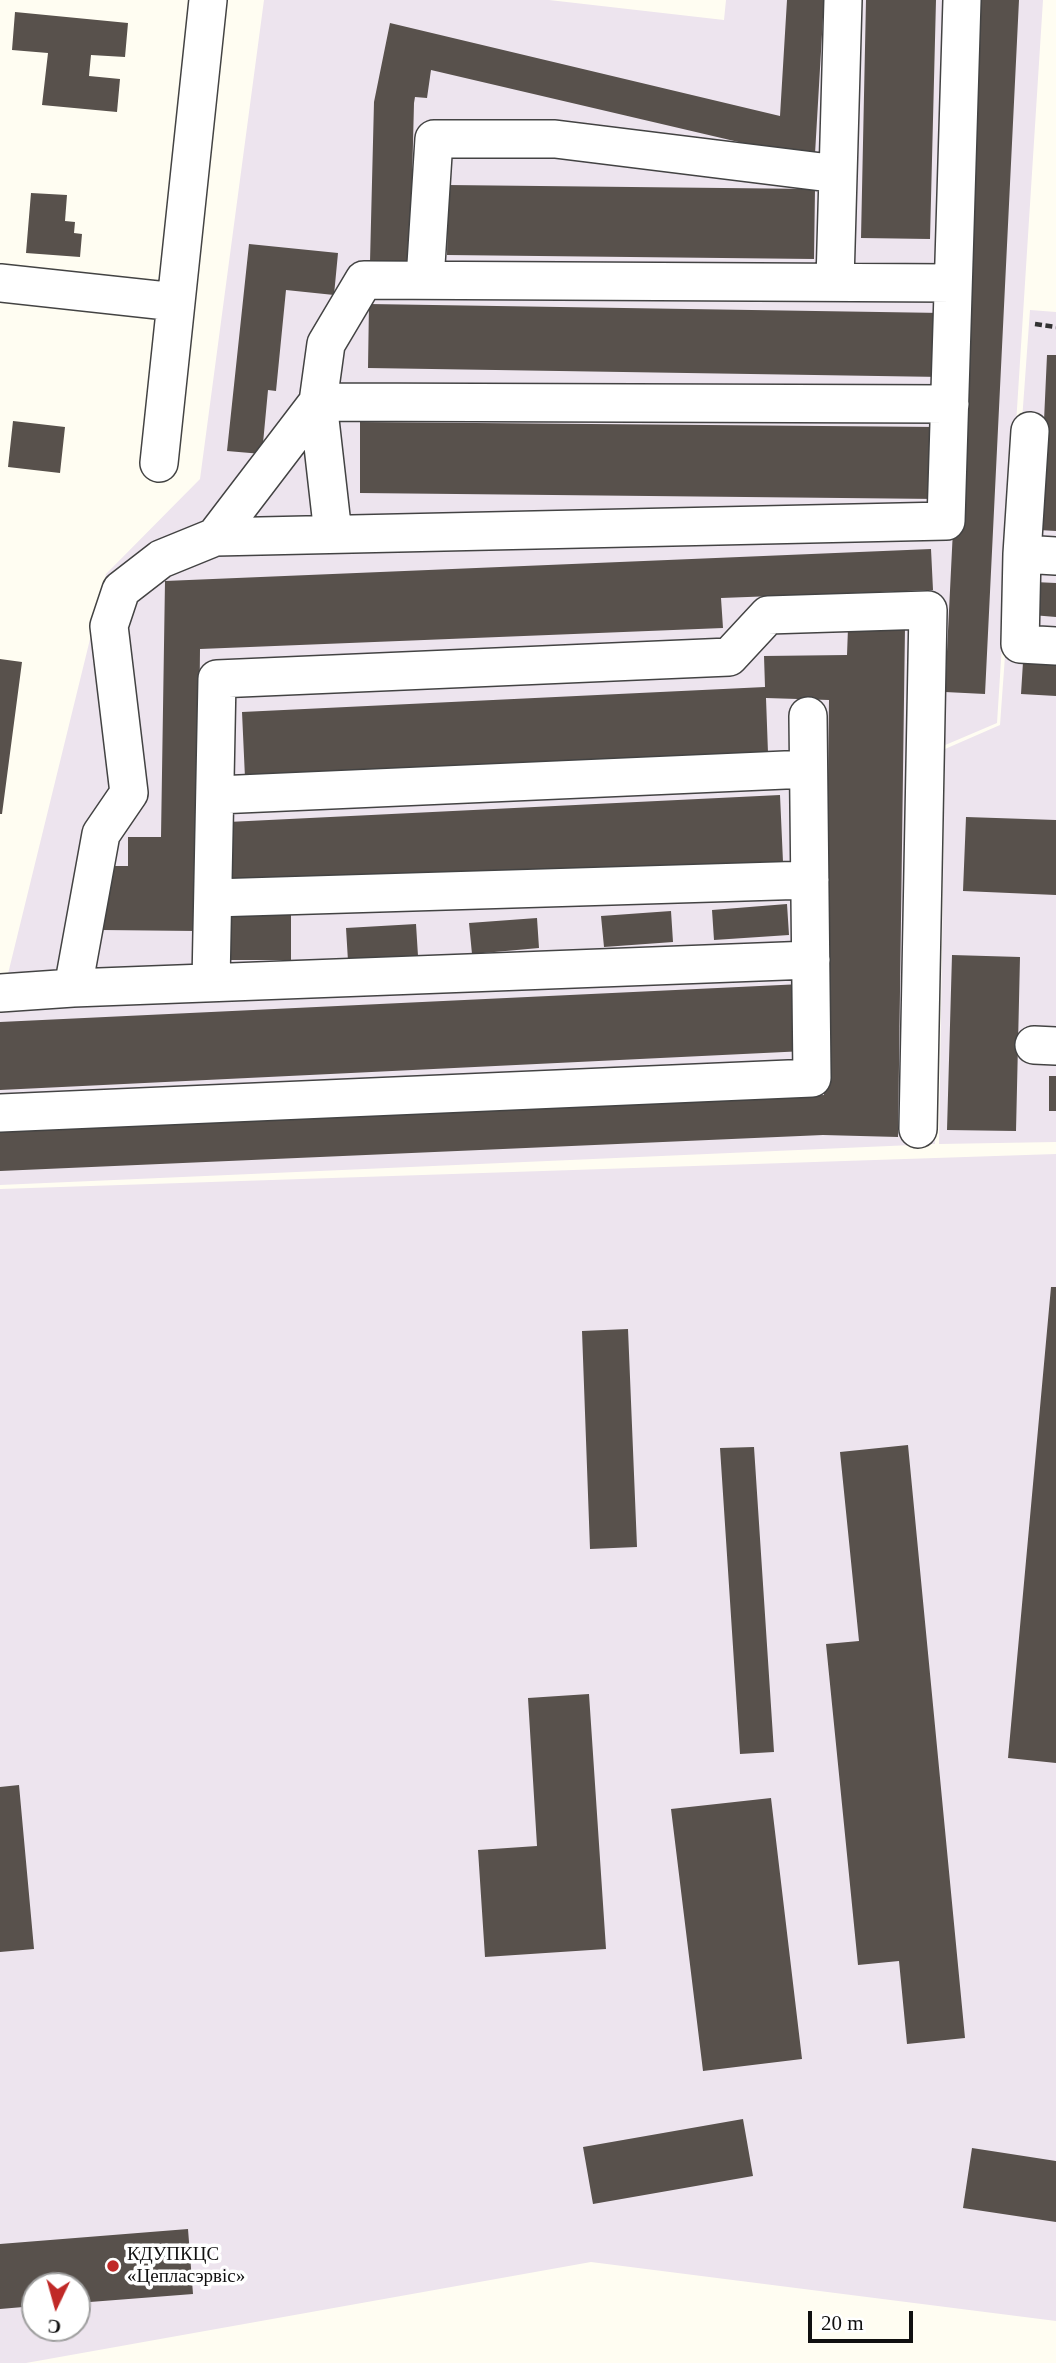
<!DOCTYPE html>
<meta charset="utf-8">
<style>
body{margin:0}
#map{position:relative;width:1056px;height:2363px;overflow:hidden;background:#fffdf2;font-family:Georgia,serif}
canvas{display:block}
.north{position:absolute;left:21px;top:2272px;width:70px;height:70px;box-sizing:border-box;background:#fff;border:2px solid #9f9f9f;border-radius:50%;rotate:185deg;font-size:19px;font-weight:700;line-height:28px;text-align:center;color:#101010}
.north::after{content:'';display:block;margin:auto;width:24px;height:32px;background:#c02927;clip-path:polygon(50% 0,100% 100%,50% 72%,0 100%)}
.scale{position:absolute;left:808px;top:2311px;width:105px;height:32px;box-sizing:border-box;border:4px solid #101010;border-top:0;padding-left:9px;font-size:21px;line-height:24px;white-space:nowrap;color:#101010;-webkit-text-stroke:5px #fff;paint-order:stroke}
</style>
<div id="map">
<canvas width="1056" height="2363"></canvas>
<div class="north">С</div>
<div class="scale">20 m</div>
</div>
<script>
const ctx = document.querySelector('canvas').getContext('2d');
ctx.lineJoin = 'round';
function fill(path, color) {
  ctx.fillStyle = color;
  ctx.fill(path, 'evenodd');
}
function toPath(rows) {
  const path = new Path2D();
  for (const r of rows) {
    path.moveTo(r[0], r[1]);
    for (let i = 2; i < r.length; i += 2) path.lineTo(r[i], r[i + 1]);
  }
  return path;
}
function strokePath(path, color, width, dash) {
  ctx.strokeStyle = color;
  ctx.lineWidth = width;
  ctx.lineCap = dash ? 'butt' : 'round';
  ctx.setLineDash(dash || []);
  ctx.stroke(path);
}
function write(font, color, halo, rows, align = 'center') {
  ctx.font = font + ' Georgia,serif';
  ctx.lineWidth = 7;
  ctx.setLineDash([]);
  ctx.textBaseline = 'middle';
  ctx.strokeStyle = halo;
  ctx.fillStyle = color;
  for (const [text, x, y, turn = 0] of rows) {
    ctx.save();
    ctx.translate(x, y);
    ctx.rotate((+turn || 0) * Math.PI / 180);
    ctx.textAlign = isNaN(turn) ? turn : align;
    if (halo) ctx.strokeText(text, 0, 0);
    ctx.fillText(text, 0, 0);
    ctx.restore();
  }
}
fill(toPath([
 [264,0,549,0,724,20,726,0,1043,0,997,723,943,746,935,1144,0,1185,0,987,5,986,106,574,200,479],
 [1030,310,1056,312,1056,1142,939,1144,945,749,1000,725],
 [1056,1154,1056,2321,591,2262,26,2363,0,2363,0,1189],
 [35,2286,77,2286,77,2328,35,2328]
]), '#ede4ee');
fill(toPath([
 [787,0,824,0,815,154,777,151,431,70,427,98,415,97,414,103,410,262,370,262,374,102,390,23,780,116],
 [866,0,936,0,930,239,861,238],
 [979,0,1019,0,985,694,945,692],
 [15,12,128,23,125,57,91,55,89,76,120,79,117,112,42,105,48,53,12,50],
 [448,185,815,189,814,259,447,255],
 [31,193,67,195,65,221,75,222,74,233,82,234,80,257,26,253],
 [249,244,338,253,334,295,286,290,276,391,268,390,262,454,227,451],
 [369,304,943,313,942,377,368,368],
 [1047,355,1056,355,1056,531,1039,530],
 [13,421,65,427,60,473,8,467],
 [360,422,938,427,938,499,360,493],
 [931,549,933,590,721,598,723,628,200,649,197,931,102,930,103,866,128,866,128,837,161,837,165,581],
 [1034,582,1056,583,1056,617,1032,615],
 [905,627,898,1137,823,1135,0,1171,0,1129,824,1095,829,700,766,698,768,753,245,778,242,712,765,687,764,656,847,655,848,628],
 [0,659,22,662,2,814,0,814],
 [1023,662,1056,664,1056,696,1021,694],
 [780,795,783,862,231,889,228,822],
 [966,817,1056,820,1056,895,963,891],
 [787,904,789,935,714,940,712,910],
 [671,911,673,942,604,947,601,916],
 [226,915,291,915,291,960,226,960],
 [537,918,539,948,472,954,469,923],
 [416,924,418,956,348,961,346,928],
 [952,955,1020,957,1016,1131,947,1130],
 [802,984,805,1051,0,1090,0,1022],
 [1049,1076,1056,1076,1056,1111,1049,1111],
 [1051,1287,1056,1287,1056,1763,1008,1758],
 [628,1329,637,1547,590,1549,582,1331],
 [908,1445,965,2038,907,2044,899,1961,858,1965,826,1644,859,1641,840,1452],
 [754,1447,774,1752,740,1754,720,1448],
 [589,1694,606,1949,485,1957,478,1850,537,1846,528,1698],
 [19,1785,34,1949,0,1952,0,1787],
 [771,1798,802,2059,703,2071,671,1809],
 [743,2119,753,2176,593,2204,583,2147],
 [972,2148,1056,2161,1056,2222,963,2208],
 [188,2229,193,2294,77,2303,77,2286,35,2286,35,2306,0,2309,0,2244]
]), '#58514c');
const minor = toPath([
 [425,280,434,139,555,139,838,174],
 [835,281,843,0],
 [0,283,176,302],
 [1030,431,1022,554,1020,644,1056,646],
 [159,463,208,0],
 [333,534,318,402,950,404],
 [215,537,318,402,326,344,364,280,953,283],
 [1022,554,1056,556],
 [217,795,808,769],
 [213,898,810,880],
 [211,982,217,679,729,657,768,615,928,610,918,1129],
 [73,988,811,960],
 [0,993,73,988,101,834,129,793,109,626,121,590,161,559,215,537,946,521,962,0],
 [1034,1045,1056,1046],
 [0,1113,812,1078,808,716]
]);
strokePath(minor, '#434343', 40);
strokePath(toPath([
 [1035,324,1056,327]
]), '#323232', 4.5, [7, 3.5]);
strokePath(minor, '#fff', 37);
for (const [x, y, r, color] of [
 [113,2266,7,"#c02927"]
]) {
  const dot = new Path2D();
  dot.arc(x, y, r, 0, 2 * Math.PI);
  ctx.fillStyle = color;
  ctx.fill(dot);
  strokePath(dot, '#fff', 2.5);
}
write('19px', '#101010', '#fff', [
 ["КДУПКЦС",127,2255],
 ["«Цепласэрвіс»",127,2277]
], 'left');
</script>
